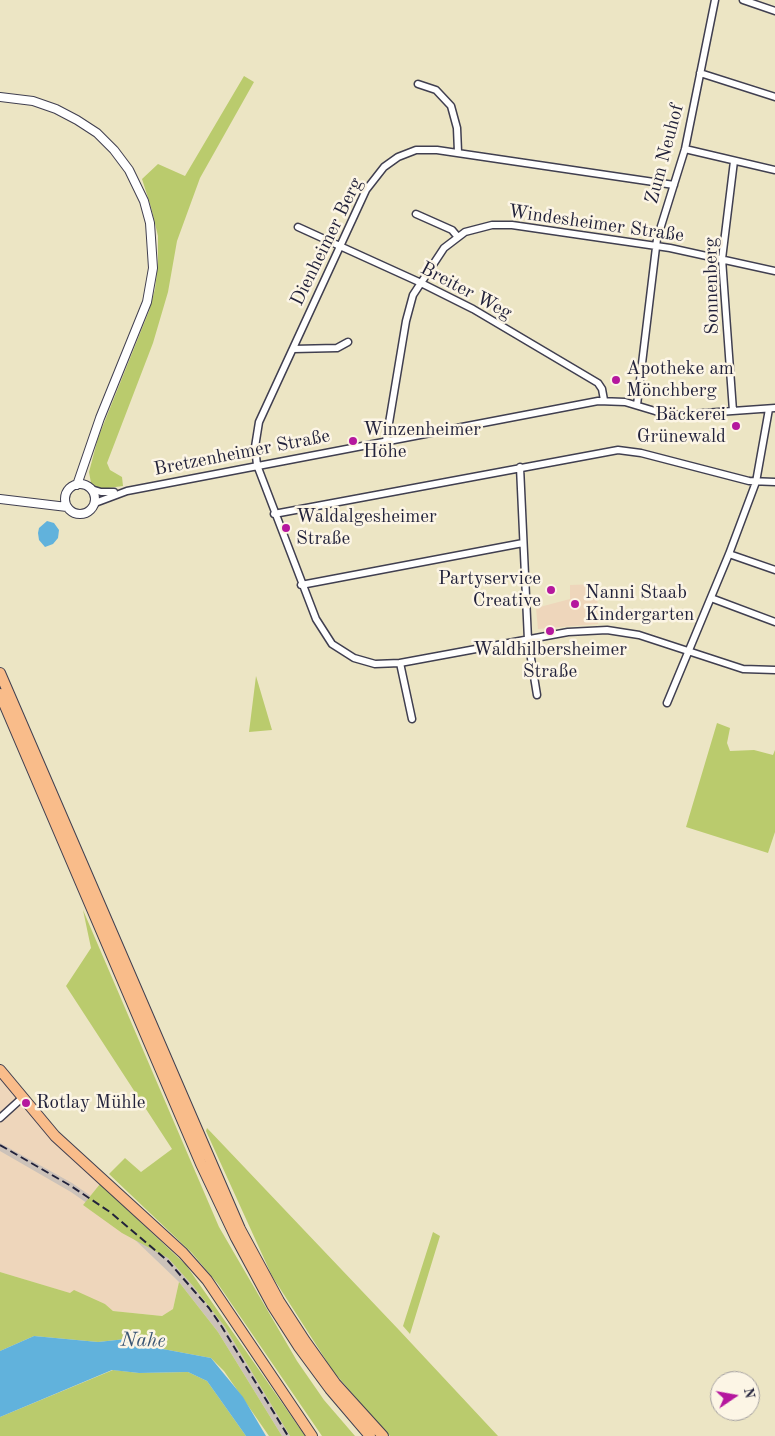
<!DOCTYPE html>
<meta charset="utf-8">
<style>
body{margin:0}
#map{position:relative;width:775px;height:1436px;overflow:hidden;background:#ece5c4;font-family:"Old Standard TT",serif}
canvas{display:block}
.north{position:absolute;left:710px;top:1371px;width:50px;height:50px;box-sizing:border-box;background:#fcf5e5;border:1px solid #a5a1a1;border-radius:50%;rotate:78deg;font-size:14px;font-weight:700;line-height:20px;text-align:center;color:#22223b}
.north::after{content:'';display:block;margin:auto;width:18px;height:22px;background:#b5179e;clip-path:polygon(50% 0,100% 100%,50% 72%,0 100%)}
</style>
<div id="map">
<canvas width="775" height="1436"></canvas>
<div class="north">N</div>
</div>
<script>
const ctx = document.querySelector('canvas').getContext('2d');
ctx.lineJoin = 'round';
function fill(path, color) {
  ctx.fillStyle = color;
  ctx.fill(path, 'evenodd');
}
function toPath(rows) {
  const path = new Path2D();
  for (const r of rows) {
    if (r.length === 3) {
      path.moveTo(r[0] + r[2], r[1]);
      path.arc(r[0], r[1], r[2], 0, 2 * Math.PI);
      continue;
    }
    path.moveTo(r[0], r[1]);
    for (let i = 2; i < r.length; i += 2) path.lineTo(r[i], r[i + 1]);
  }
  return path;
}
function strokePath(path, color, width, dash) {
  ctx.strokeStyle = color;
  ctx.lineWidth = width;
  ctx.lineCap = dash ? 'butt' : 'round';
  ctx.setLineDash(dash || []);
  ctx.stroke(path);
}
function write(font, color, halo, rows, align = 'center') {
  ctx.font = font + ' "Old Standard TT",serif';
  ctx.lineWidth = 5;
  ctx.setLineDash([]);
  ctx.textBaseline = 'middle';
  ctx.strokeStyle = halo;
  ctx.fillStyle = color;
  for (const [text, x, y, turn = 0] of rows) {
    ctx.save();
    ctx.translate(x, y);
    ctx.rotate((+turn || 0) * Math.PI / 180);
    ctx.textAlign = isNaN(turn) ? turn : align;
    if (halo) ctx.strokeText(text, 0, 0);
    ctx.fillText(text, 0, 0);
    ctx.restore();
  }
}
fill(toPath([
 [597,584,598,624,538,629,536,608,570,599,570,585],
 [0,1064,54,1130,106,1177,83,1205,134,1239,179,1282,173,1309,162,1316,113,1311,105,1304,0,1272]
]), '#eed6bb');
fill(toPath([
 [0,1143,72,1183,111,1210,168,1258,193,1286,225,1327,290,1436,282,1436,218,1332,179,1282,134,1239,107,1217,71,1192,0,1151]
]), '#ccc2b9');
fill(toPath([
 [244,76,254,82,200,178,177,241,168,292,153,343,107,463,110,470,122,477,123,486,101,489,95,487,91,483,89,472,98,438,149,311,155,289,158,263,158,236,151,207,142,179,158,164,185,176],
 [256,676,272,730,249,732],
 [717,723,730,728,727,743,730,751,754,750,773,755,775,750,775,832,768,853,686,827],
 [83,910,219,1227,297,1361,324,1400,355,1436,322,1436,218,1284,192,1253,109,1174,125,1158,141,1172,172,1149,66,986,91,948],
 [207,1128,399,1330,498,1436,390,1436,382,1428,333,1371,272,1276,206,1131],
 [100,1184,186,1265,305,1436,290,1436,225,1327,193,1286,168,1258,122,1233,83,1205],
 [433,1232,440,1236,410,1334,403,1326],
 [0,1272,70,1293,74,1290,105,1304,113,1311,162,1316,173,1309,179,1282,218,1332,282,1436,269,1436,224,1371,211,1358,152,1347,135,1338,98,1342,34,1336,0,1351],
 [113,1370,139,1373,188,1372,207,1381,246,1436,0,1436,0,1417]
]), '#bacb6d');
fill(toPath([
 [47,521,54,523,59,530,58,538,53,544,45,547,39,540,38,533,39,528],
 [34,1336,98,1342,135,1338,152,1347,211,1358,243,1397,266,1436,246,1436,207,1381,188,1372,139,1373,112,1370,0,1417,0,1351]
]), '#61b2dc');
const minor = toPath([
 [743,0,775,11],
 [700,73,775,97],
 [418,84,436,90,451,106,457,128,458,152],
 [685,149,775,170],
 [674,185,437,150,416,150,398,157,384,167,366,190,259,422,255,447,257,465,316,619,332,644,354,658,375,664,400,663,568,632,607,630,639,635,743,669,775,670],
 [416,214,452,230,457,236],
 [298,227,419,282,473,309,598,383,602,389,604,400],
 [293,349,337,348,348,342],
 [637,405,657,239,685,149,715,0],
 [733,411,722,259,734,161],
 [386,441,406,321,413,295,444,248,465,232,492,225,512,225,670,248,775,271],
 [520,467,528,640,537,695],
 [91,489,101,492,114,492],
 [95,503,127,491,598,401,625,402,655,411,676,415,775,408],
 [274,514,618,450,641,453,749,481,775,482],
 [729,554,775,570],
 [301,585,523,543],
 [711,598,775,622],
 [400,663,412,719],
 [667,703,729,554,756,482,769,409],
 [0,1118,22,1098]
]);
const tertiary = toPath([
 [0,97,33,101,56,109,77,120,97,133,114,150,129,170,144,201,150,223,153,268,147,302,100,418,77,485],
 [80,499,15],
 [0,499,67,507]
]);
const primary = toPath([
 [0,1070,55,1136,183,1253,207,1280,312,1436]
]);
const trunk = toPath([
 [0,673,240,1229,279,1301,305,1341,335,1383,383,1436],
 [0,694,201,1164,236,1238,272,1305,299,1347,330,1389,370,1436]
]);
strokePath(minor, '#403f50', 9);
strokePath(tertiary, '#403f50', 10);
strokePath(primary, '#403f50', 12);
strokePath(trunk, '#403f50', 12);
strokePath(minor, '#fff', 6);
strokePath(tertiary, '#fff', 8);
strokePath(primary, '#f9bc8a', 10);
strokePath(trunk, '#f9bc8a', 10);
strokePath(toPath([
 [0,1145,71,1186,110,1212,168,1261,209,1308,222,1327,288,1436]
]), '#22223b', 2, [8, 4]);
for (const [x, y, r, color] of [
 [616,380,5,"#b5179e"],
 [736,426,5,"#b5179e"],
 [353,441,5,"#b5179e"],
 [286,528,5,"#b5179e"],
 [551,590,5,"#b5179e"],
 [575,604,5,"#b5179e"],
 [550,631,5,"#b5179e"],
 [26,1103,5,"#b5179e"]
]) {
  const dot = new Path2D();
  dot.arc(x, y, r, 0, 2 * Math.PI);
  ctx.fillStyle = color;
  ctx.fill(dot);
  strokePath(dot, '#fcf5e5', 2);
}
write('19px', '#22223b', '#fcf5e5', [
 ["Zum Neuhof",665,154,-75],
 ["Windesheimer Straße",596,224,8],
 ["Dienheimer Berg",327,242,-64],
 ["Sonnenberg",712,286,-91],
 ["Breiter Weg",466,291,28],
 ["Bretzenheimer Straße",242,453,-11]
]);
write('19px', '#22223b', '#fcf5e5', [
 ["Apotheke am",626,369],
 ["Mönchberg",626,391],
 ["Bäckerei",726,415,"right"],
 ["Grünewald",726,437,"right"],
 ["Winzenheimer",363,430],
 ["Höhe",363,452],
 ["Waldalgesheimer",296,517],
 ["Straße",296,539],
 ["Partyservice",541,579,"right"],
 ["Creative",541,601,"right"],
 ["Nanni Staab",585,593],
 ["Kindergarten",585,615],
 ["Waldhilbersheimer",550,650,"center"],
 ["Straße",550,672,"center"],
 ["Rotlay Mühle",36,1103]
], 'left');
write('italic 20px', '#385473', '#fcf5e5', [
 ["Nahe",143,1341,1]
]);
</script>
